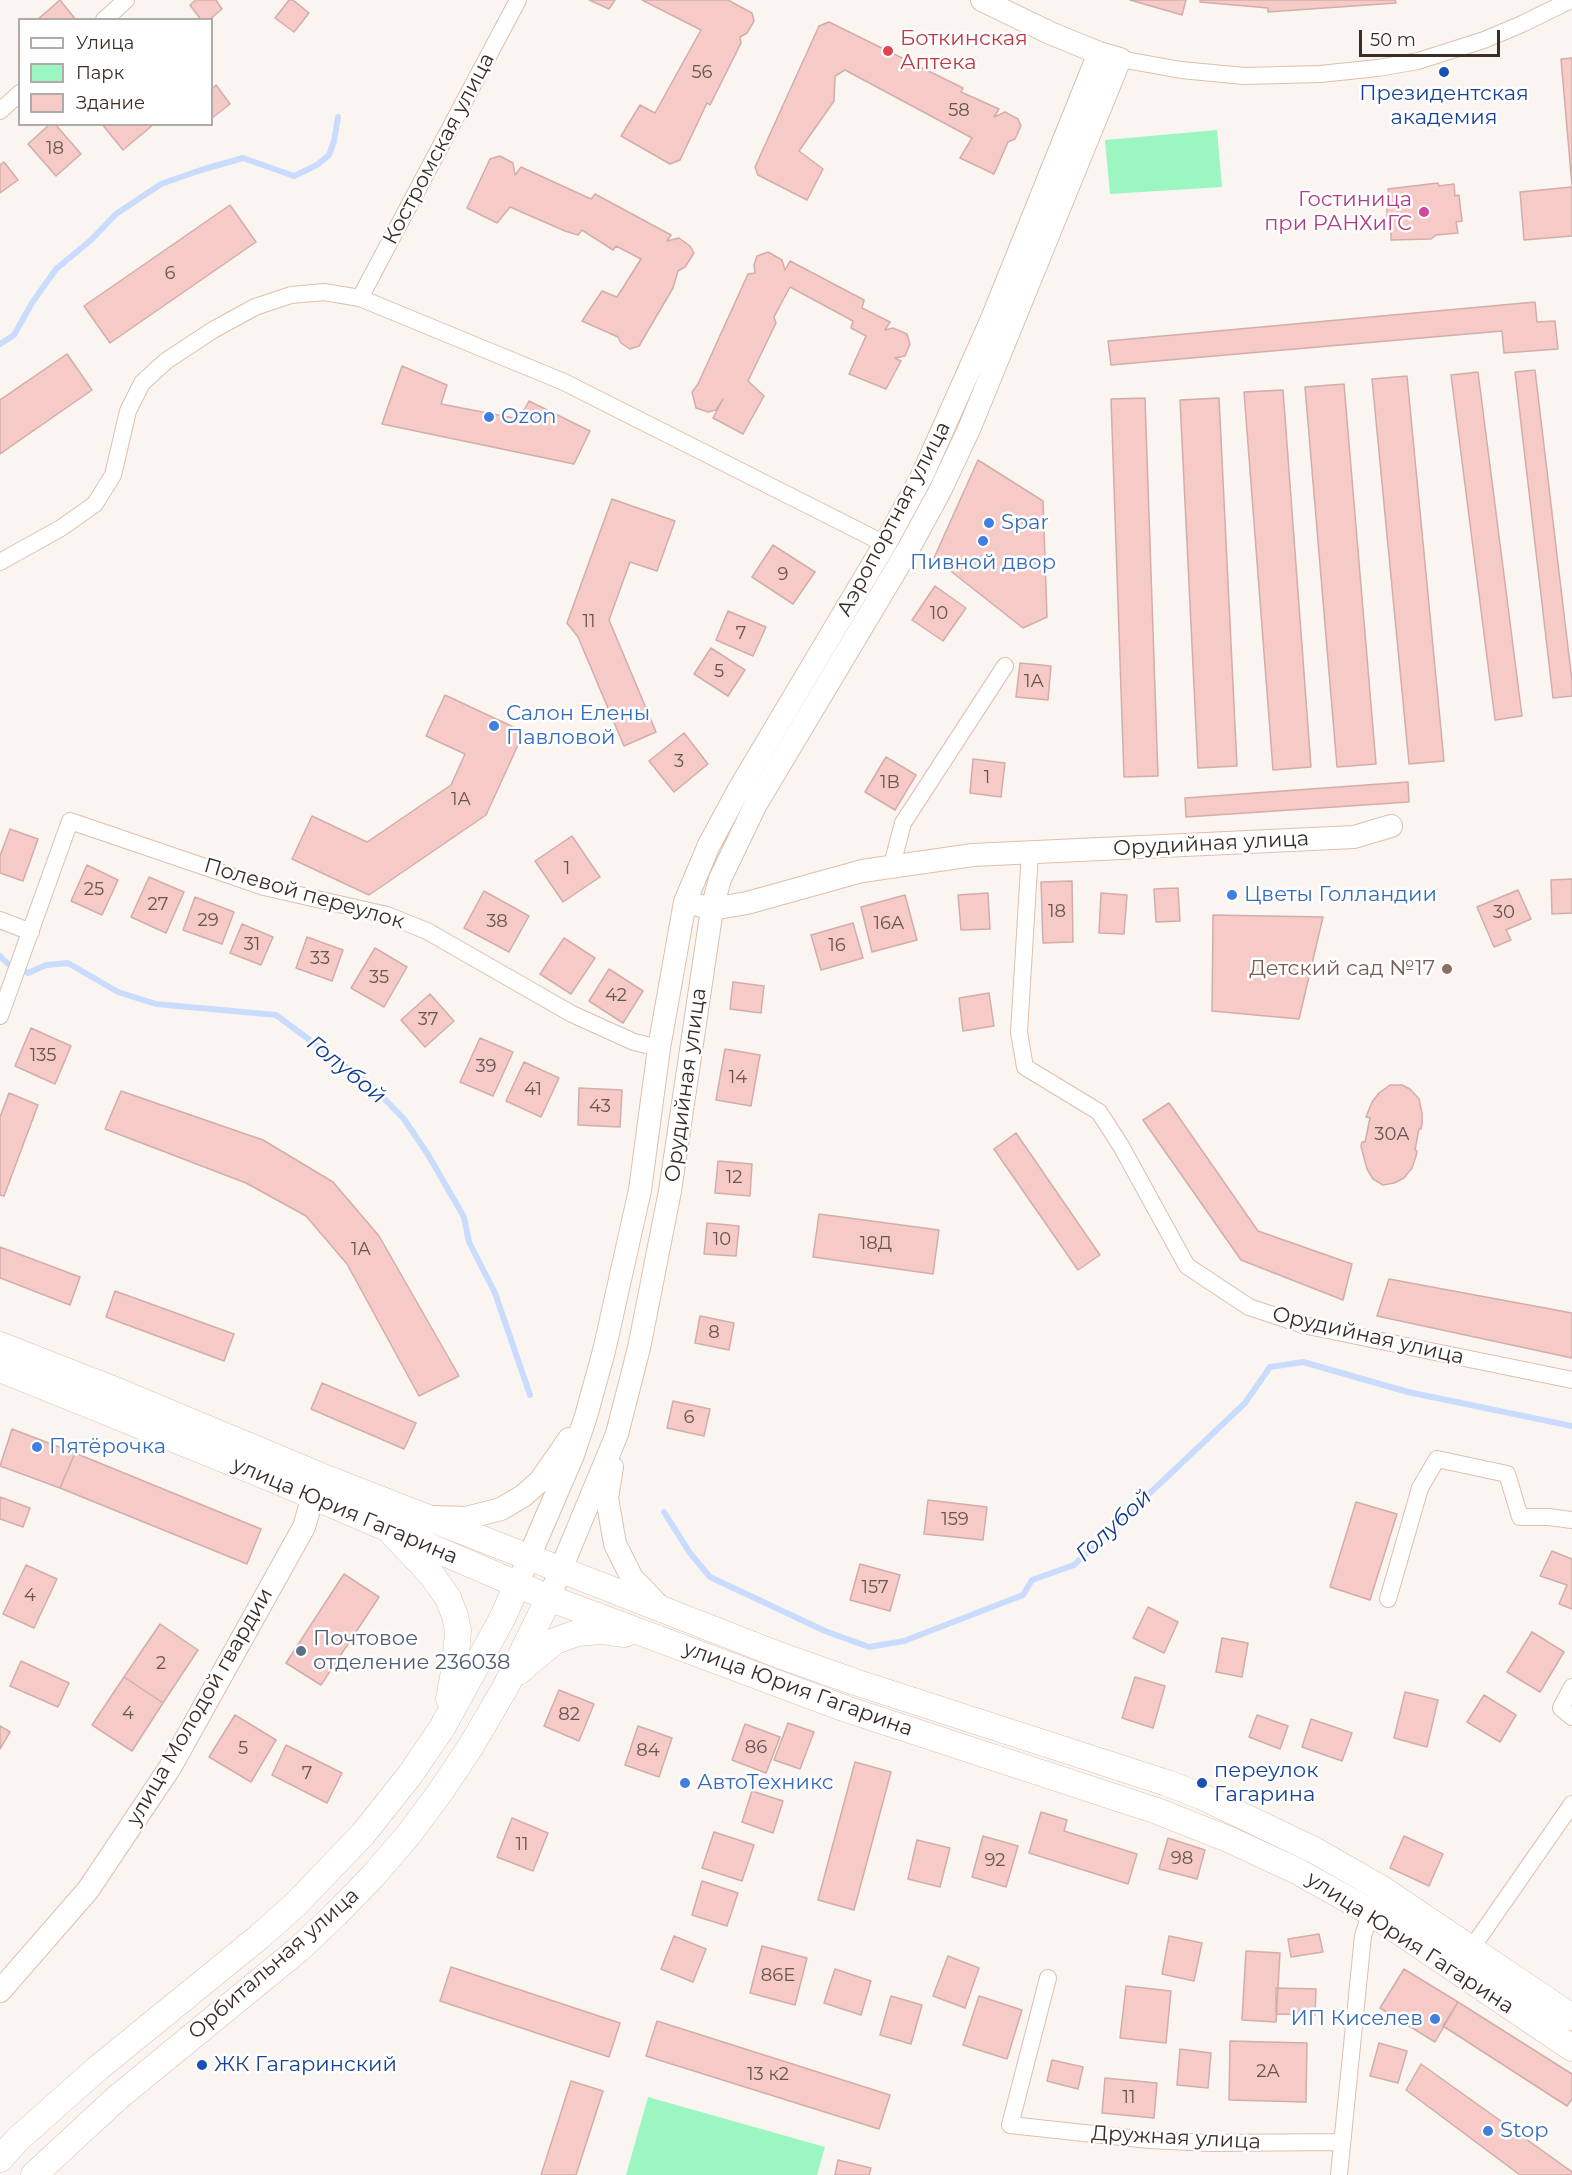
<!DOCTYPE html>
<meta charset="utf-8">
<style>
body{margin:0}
#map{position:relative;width:1572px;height:2175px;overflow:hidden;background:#fbf5f1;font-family:Montserrat,sans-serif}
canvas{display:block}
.legend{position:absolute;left:18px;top:18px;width:195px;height:108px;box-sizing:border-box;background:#fff;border:2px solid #b0aba9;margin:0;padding:8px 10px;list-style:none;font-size:18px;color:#3a2e27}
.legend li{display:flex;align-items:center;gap:12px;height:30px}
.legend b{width:30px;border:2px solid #b0aba9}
.scale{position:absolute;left:1359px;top:30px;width:141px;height:27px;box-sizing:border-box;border:3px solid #3a2e27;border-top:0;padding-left:8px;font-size:18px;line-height:21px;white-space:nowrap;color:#3a2e27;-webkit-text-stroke:4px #fff;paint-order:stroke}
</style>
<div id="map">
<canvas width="1572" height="2175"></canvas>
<ul class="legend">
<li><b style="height:8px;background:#fff"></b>Улица</li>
<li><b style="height:16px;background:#9bf6c2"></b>Парк</li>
<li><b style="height:16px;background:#f5cac7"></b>Здание</li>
</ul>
<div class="scale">50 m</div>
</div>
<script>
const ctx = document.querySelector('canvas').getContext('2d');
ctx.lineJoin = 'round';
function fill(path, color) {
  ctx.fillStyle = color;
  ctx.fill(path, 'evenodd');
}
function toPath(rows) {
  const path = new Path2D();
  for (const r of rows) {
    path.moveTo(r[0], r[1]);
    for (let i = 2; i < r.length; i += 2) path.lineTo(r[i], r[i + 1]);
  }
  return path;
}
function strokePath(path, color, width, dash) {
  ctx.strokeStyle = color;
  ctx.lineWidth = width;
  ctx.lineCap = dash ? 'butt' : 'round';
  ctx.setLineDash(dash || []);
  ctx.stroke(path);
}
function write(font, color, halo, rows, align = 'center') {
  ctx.font = font + ' Montserrat,sans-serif';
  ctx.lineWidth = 5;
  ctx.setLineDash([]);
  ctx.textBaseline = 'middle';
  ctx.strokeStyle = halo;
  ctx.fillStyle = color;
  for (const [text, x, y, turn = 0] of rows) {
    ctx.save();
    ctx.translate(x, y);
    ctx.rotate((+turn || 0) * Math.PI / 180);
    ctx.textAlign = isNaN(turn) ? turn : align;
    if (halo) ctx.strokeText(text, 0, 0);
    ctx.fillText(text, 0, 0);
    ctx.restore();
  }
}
fill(toPath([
 [1217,130,1222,187,1110,194,1105,140],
 [648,2097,825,2147,817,2175,626,2175]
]), '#9bf6c2');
strokePath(toPath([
 [0,344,14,335,32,303,56,269,91,240,116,214,161,184,201,170,243,158,294,176,317,165,329,155,334,141,338,117],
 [0,956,8,964,28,973,46,965,68,963,118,992,156,1004,276,1015,373,1087,404,1119,427,1153,464,1217,469,1242,495,1293,530,1395],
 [664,1512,690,1553,710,1577,825,1631,869,1647,904,1641,1023,1595,1032,1580,1074,1565,1245,1403,1270,1367,1303,1362,1408,1392,1572,1426]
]), '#cadcfd', 6);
const building = toPath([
 [60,0,76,20,37,20,60,0],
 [196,0,216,0,222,9,209,20,201,20,190,5,196,0],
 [289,0,293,0,309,13,294,32,275,18,289,0],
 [589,0,615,0,609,9,589,0],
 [642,0,728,0,752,13,754,21,747,33,740,37,741,43,710,105,707,103,680,160,670,164,621,136,640,105,655,113,701,30,642,0],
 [1130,0,1186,0,1182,15,1130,0],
 [1200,0,1395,0,1396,3,1268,12,1268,8,1200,2,1200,0],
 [829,22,963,88,961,92,999,109,994,117,1005,112,1018,119,1021,126,1015,139,1008,142,994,174,960,158,972,138,845,70,835,76,834,101,799,151,823,169,807,200,758,175,755,167,819,26,829,22],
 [1572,58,1572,186,1561,59,1572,58],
 [216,85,230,104,212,118,212,89,216,85],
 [50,124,55,124,81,154,56,176,28,144,50,124],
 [102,124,154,124,123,150,102,124],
 [500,156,513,163,515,175,521,167,591,199,595,194,671,235,667,241,679,238,690,246,694,253,685,267,678,271,673,288,639,346,630,349,621,343,618,337,582,321,602,291,617,297,641,259,616,246,613,250,582,230,578,235,565,231,510,207,497,223,467,208,490,159,500,156],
 [4,162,18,180,0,193,0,165,4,162],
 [1438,183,1439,186,1454,184,1455,196,1459,195,1462,221,1456,222,1458,233,1436,235,1431,239,1391,240,1391,228,1387,228,1387,203,1390,201,1388,189,1438,183],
 [1572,187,1572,236,1524,240,1520,192,1572,187],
 [230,205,256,242,110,343,84,306,230,205],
 [768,252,782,260,785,270,790,261,864,300,862,308,890,322,885,330,893,328,907,334,910,344,905,356,895,358,901,361,886,389,849,374,866,336,851,328,853,321,790,287,774,317,776,323,748,381,764,396,743,434,713,418,723,399,716,410,708,412,696,408,692,392,698,384,748,274,755,273,754,265,757,256,768,252],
 [1535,302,1537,322,1555,321,1558,349,1504,353,1502,331,1111,365,1108,341,1535,302],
 [67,354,92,390,0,454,0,400,67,354],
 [402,366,447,385,441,404,519,419,529,401,590,431,574,464,382,424,402,366],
 [1535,370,1572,681,1572,696,1553,698,1515,372,1535,370],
 [1478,372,1522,716,1495,720,1451,375,1478,372],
 [1407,376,1444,761,1409,764,1372,379,1407,376],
 [1344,384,1376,764,1337,767,1305,387,1344,384],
 [1283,390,1311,767,1273,770,1244,392,1283,390],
 [1145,398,1158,776,1124,777,1111,399,1145,398],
 [1219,398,1237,766,1198,768,1180,400,1219,398],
 [978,460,1043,501,1047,617,1023,628,934,558,978,460],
 [612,499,675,521,657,571,630,562,609,620,656,732,624,746,578,637,567,623,612,499],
 [773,545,815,572,793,604,752,577,773,545],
 [935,586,966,608,943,641,912,620,935,586],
 [728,611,766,627,753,656,716,640,728,611],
 [711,648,745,670,728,696,694,674,711,648],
 [1020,663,1051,666,1048,700,1016,697,1020,663],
 [445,695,524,732,486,815,369,895,292,859,312,816,367,842,451,785,465,754,426,736,445,695],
 [684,733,708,764,674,792,649,761,684,733],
 [886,757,916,775,895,810,865,792,886,757],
 [973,759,1005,763,1001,797,970,793,973,759],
 [1408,782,1409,802,1186,817,1185,798,1408,782],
 [10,829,38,839,23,881,0,873,0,856,10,829],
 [572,836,600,877,563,902,535,861,572,836],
 [87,865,118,880,102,915,71,901,87,865],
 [149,877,184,892,166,933,131,917,149,877],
 [1572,879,1572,913,1552,914,1551,880,1572,879],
 [1072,881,1073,942,1043,943,1041,882,1072,881],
 [1178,888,1180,921,1156,922,1154,889,1178,888],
 [1518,890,1531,919,1506,930,1511,940,1494,947,1477,907,1518,890],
 [484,891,529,916,509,952,464,928,484,891],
 [988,893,990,929,961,930,958,895,988,893],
 [1101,893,1127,895,1124,934,1099,933,1101,893],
 [905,895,917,940,872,952,861,907,905,895],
 [195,897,234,912,222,944,183,930,195,897],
 [1213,915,1323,917,1299,1019,1212,1011,1213,915],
 [853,923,863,958,821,970,811,935,853,923],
 [242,924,273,937,261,965,230,953,242,924],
 [307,937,343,950,332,981,296,968,307,937],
 [564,938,595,958,571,994,540,974,564,938],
 [375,948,407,967,384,1007,351,988,375,948],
 [609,969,643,991,623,1023,589,1001,609,969],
 [733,982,764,986,761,1013,730,1009,733,982],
 [989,993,994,1026,963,1031,959,998,989,993],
 [430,994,454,1021,425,1047,401,1020,430,994],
 [31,1028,71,1046,55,1084,15,1066,31,1028],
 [480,1038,513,1052,493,1096,460,1082,480,1038],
 [725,1049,760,1055,751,1106,716,1100,725,1049],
 [524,1062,559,1078,541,1117,506,1101,524,1062],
 [1390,1085,1402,1085,1410,1089,1419,1099,1422,1113,1422,1124,1421,1129,1419,1129,1415,1150,1417,1151,1416,1156,1412,1168,1404,1178,1394,1183,1383,1185,1373,1179,1367,1169,1361,1146,1362,1142,1365,1142,1370,1118,1366,1117,1372,1102,1379,1093,1390,1085],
 [579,1088,622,1090,620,1127,578,1125,579,1088],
 [121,1091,263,1140,333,1182,379,1236,459,1376,419,1396,347,1264,306,1216,246,1183,105,1129,121,1091],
 [9,1093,38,1105,4,1196,0,1195,0,1117,9,1093],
 [1169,1103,1258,1231,1352,1264,1343,1300,1241,1260,1143,1120,1169,1103],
 [1016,1133,1100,1255,1078,1270,994,1149,1016,1133],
 [718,1161,752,1164,750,1196,715,1193,718,1161],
 [819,1214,939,1230,933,1274,813,1257,819,1214],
 [707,1223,739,1226,736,1256,704,1254,707,1223],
 [0,1247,80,1277,70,1305,0,1278,0,1247],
 [1389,1279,1572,1313,1572,1358,1377,1316,1389,1279],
 [115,1291,234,1334,224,1361,106,1317,115,1291],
 [700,1316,734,1323,729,1350,695,1343,700,1316],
 [322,1383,416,1423,404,1449,311,1409,322,1383],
 [673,1401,710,1409,704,1436,667,1428,673,1401],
 [12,1429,75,1453,60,1488,0,1466,12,1429],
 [75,1453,261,1529,247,1564,60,1488,75,1453],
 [0,1497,30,1508,23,1527,0,1519,0,1497],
 [928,1500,987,1507,983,1540,924,1534,928,1500],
 [1356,1502,1397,1514,1370,1600,1330,1587,1356,1502],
 [1552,1551,1572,1559,1572,1609,1559,1604,1567,1585,1540,1576,1552,1551],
 [860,1564,900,1575,890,1611,850,1600,860,1564],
 [26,1565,57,1579,34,1628,3,1614,26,1565],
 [344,1574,379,1597,321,1685,286,1663,344,1574],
 [1148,1607,1178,1622,1164,1653,1133,1638,1148,1607],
 [160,1624,198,1650,163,1703,124,1677,160,1624],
 [1532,1632,1564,1652,1540,1692,1507,1672,1532,1632],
 [1222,1638,1248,1643,1242,1677,1216,1672,1222,1638],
 [21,1661,69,1683,58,1707,10,1686,21,1661],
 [124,1677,163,1703,132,1751,92,1725,124,1677],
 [1135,1677,1165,1686,1153,1728,1122,1718,1135,1677],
 [559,1690,594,1704,579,1741,544,1726,559,1690],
 [1405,1692,1438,1700,1427,1747,1394,1738,1405,1692],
 [1484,1695,1516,1715,1500,1742,1467,1722,1484,1695],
 [235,1715,276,1740,251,1782,209,1757,235,1715],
 [1257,1715,1288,1726,1280,1749,1249,1737,1257,1715],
 [1311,1719,1352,1733,1342,1761,1302,1747,1311,1719],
 [788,1723,814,1732,800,1769,774,1760,788,1723],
 [745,1724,780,1737,766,1773,732,1760,745,1724],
 [0,1726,10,1732,0,1749,0,1726],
 [638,1726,672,1738,659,1777,625,1765,638,1726],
 [286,1745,342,1773,327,1803,272,1775,286,1745],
 [855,1762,891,1772,854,1910,818,1900,855,1762],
 [752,1791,783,1801,773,1833,742,1822,752,1791],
 [1041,1812,1067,1820,1064,1831,1137,1854,1128,1884,1029,1853,1041,1812],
 [512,1818,548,1833,533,1871,497,1857,512,1818],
 [714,1832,754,1845,742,1881,702,1868,714,1832],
 [983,1836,1018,1846,1006,1887,972,1877,983,1836],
 [1404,1836,1443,1854,1429,1886,1390,1868,1404,1836],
 [1168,1838,1205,1850,1197,1879,1159,1869,1168,1838],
 [917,1840,950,1848,940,1887,908,1879,917,1840],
 [702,1881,738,1893,727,1926,692,1915,702,1881],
 [1319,1934,1323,1952,1291,1957,1288,1939,1319,1934],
 [674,1936,706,1949,693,1982,661,1969,674,1936],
 [1169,1936,1202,1943,1194,1981,1162,1974,1169,1936],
 [762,1946,807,1958,795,2005,750,1993,762,1946],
 [1246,1951,1280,1953,1276,2022,1242,2020,1246,1951],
 [948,1956,979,1968,965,2008,933,1996,948,1956],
 [451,1967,620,2023,609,2057,440,2001,451,1967],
 [835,1969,871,1981,861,2015,824,2003,835,1969],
 [1404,1969,1458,2002,1435,2042,1380,2008,1404,1969],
 [1126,1986,1171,1991,1166,2043,1120,2038,1126,1986],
 [1276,1988,1316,1989,1315,2015,1276,2014,1276,1988],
 [891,1996,922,2005,911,2044,880,2035,891,1996],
 [979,1996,1022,2010,1007,2059,963,2045,979,1996],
 [1458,2002,1572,2074,1572,2099,1567,2106,1443,2026,1458,2002],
 [657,2021,890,2095,879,2129,646,2056,657,2021],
 [1230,2041,1307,2043,1306,2102,1229,2100,1230,2041],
 [1379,2043,1407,2051,1398,2083,1370,2076,1379,2043],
 [1180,2049,1211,2053,1208,2088,1177,2085,1180,2049],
 [1052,2060,1083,2067,1078,2089,1047,2081,1052,2060],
 [1421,2064,1572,2172,1572,2175,1520,2175,1406,2090,1421,2064],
 [1105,2078,1157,2083,1154,2118,1102,2113,1105,2078],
 [571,2081,603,2091,576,2175,541,2175,571,2081],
 [838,2160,871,2168,869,2175,835,2175,838,2160]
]);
fill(building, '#f5cac7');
strokePath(building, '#d3adaa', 1.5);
const street = toPath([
 [104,20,126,0],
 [1120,59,1181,70,1244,76,1320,74,1378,68,1418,61,1484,40,1522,24,1571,0],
 [0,111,20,93],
 [360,298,518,0],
 [0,562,61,528,95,504,113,475,128,411,142,383,166,361,213,330,255,307,291,295,324,292,360,298,564,382,885,544],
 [1030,852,1019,1032,1025,1067,1099,1112,1121,1146,1187,1266,1249,1307,1303,1325,1572,1380],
 [892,865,903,823,1005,666],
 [0,920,31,932],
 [0,1016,70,821,264,887,387,915,427,931,572,1014,634,1042,659,1048],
 [1388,1599,1420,1488,1437,1459,1507,1474,1520,1517,1549,1517,1572,1520],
 [1572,1687,1561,1708,1572,1717],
 [1471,1949,1572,1804],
 [1048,1978,1010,2125,1149,2140,1211,2143,1341,2142],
 [1339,2175,1363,1936,1373,1905]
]);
const secondary = toPath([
 [698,905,712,909,747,903,862,871,973,855,1354,837,1391,826],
 [612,1467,607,1498,615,1544,632,1578,662,1609],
 [434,1517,466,1518,501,1509,523,1496,540,1481,569,1439],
 [517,1585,573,1455,586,1416,604,1351,640,1190,659,1048,685,902,709,845,738,791,885,544,922,476,991,321,1099,53],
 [549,1598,617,1434,639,1348,670,1191,712,909,720,879,756,804,909,548,940,491,970,427,1120,59,1099,53,1050,33,982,0],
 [0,1991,88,1890,171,1766,304,1527,313,1496]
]);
const primary = toPath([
 [0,1345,110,1388,321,1476,779,1655,855,1682,1167,1783,1201,1796,1314,1850,1382,1889,1572,2017],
 [0,1369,280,1482,549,1598,846,1709,1157,1811,1228,1839,1297,1871,1370,1912,1572,2048],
 [394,1535,431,1574,448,1598,455,1616,458,1631,455,1667,449,1699],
 [518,1672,555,1641,577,1633,602,1631,625,1634],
 [0,2159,18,2139,98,2068,259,1937,296,1904,363,1834,410,1775,442,1728,503,1617,517,1585],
 [34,2175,117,2098,299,1949,336,1914,373,1876,409,1834,441,1791,471,1746,505,1688,549,1598]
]);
strokePath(street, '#debfac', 18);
strokePath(secondary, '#debfac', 24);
strokePath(primary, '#debfac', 27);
strokePath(street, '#fff', 16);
strokePath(secondary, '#fff', 22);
strokePath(primary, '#fff', 26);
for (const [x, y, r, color] of [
 [888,51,6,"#e0444e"],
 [1444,72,6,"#1a4fb4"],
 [1424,212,6,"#d1479c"],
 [489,417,6,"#3f7fe0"],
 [989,523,6,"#3f7fe0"],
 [983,541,6,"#3f7fe0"],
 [494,726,6,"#3f7fe0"],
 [1232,895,6,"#3f7fe0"],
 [1447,969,6,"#8d6e63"],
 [37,1447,6,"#3f7fe0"],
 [301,1651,6,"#5c6f8a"],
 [685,1783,6,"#3f7fe0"],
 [1202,1783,6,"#1a4fb4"],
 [1435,2019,6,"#3f7fe0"],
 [202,2065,6,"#1a4fb4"],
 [1488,2131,6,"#3f7fe0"]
]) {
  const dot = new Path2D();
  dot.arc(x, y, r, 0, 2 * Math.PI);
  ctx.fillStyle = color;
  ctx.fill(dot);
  strokePath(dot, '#fff', 2);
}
write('18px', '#69554f', null, [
 ["56",702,73],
 ["58",959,111],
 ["18",55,149],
 ["6",170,274],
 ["9",783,575],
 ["10",939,614],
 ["11",589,622],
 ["7",741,634],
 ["5",719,672],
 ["1А",1034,682],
 ["3",679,762],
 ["1",987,778],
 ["1В",890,783],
 ["1А",461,800],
 ["1",567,869],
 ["25",94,890],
 ["27",158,905],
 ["18",1057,912],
 ["30",1504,913],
 ["29",208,921],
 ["38",497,922],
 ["16А",889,924],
 ["31",252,945],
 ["16",837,946],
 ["33",320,959],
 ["35",379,978],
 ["42",616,996],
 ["37",428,1020],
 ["135",43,1056],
 ["39",486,1067],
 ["14",738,1078],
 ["41",533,1090],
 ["43",600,1107],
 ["30А",1392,1135],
 ["12",734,1178],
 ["10",722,1240],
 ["18Д",876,1244],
 ["1А",361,1250],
 ["8",714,1333],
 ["6",689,1418],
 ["159",955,1520],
 ["157",875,1588],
 ["4",30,1596],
 ["2",161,1664],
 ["4",128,1714],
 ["82",569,1715],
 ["86",756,1748],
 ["5",243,1749],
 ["84",648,1751],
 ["7",307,1774],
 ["11",522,1845],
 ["98",1182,1859],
 ["92",995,1861],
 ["86Е",778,1976],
 ["2А",1268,2072],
 ["13 к2",768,2075],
 ["11",1129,2098]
]);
write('21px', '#be3a42', '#fff', [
 ["Боткинская",900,39],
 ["Аптека",900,63]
], 'left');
write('21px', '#164399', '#fff', [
 ["Президентская",1444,94,"center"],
 ["академия",1444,118,"center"],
 ["переулок",1214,1771],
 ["Гагарина",1214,1795],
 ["ЖК Гагаринский",214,2065]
], 'left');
write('21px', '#3a2e27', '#fff', [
 ["Костромская улица",439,149,-62],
 ["Аэропортная улица",894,519,-62],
 ["Орудийная улица",1211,844,-3],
 ["Полевой переулок",304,894,16],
 ["Орудийная улица",686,1085,-82],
 ["Орудийная улица",1368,1336,13],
 ["улица Юрия Гагарина",345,1511,23],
 ["улица Юрия Гагарина",798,1689,20],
 ["улица Молодой гвардии",200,1707,-60],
 ["улица Юрия Гагарина",1410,1943,33],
 ["Орбитальная улица",274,1964,-41],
 ["Дружная улица",1176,2138,3]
]);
write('21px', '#b23c85', '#fff', [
 ["Гостиница",1412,200],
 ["при РАНХиГС",1412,224]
], 'right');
write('21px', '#366cbe', '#fff', [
 ["Ozon",501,417],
 ["Spar",1001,523],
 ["Пивной двор",983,563,"center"],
 ["Салон Елены",506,714],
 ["Павловой",506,738],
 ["Цветы Голландии",1244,895],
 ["Пятёрочка",49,1447],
 ["АвтоТехникс",697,1783],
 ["ИП Киселев",1423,2019,"right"],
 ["Stop",1500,2131]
], 'left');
write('21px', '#785e54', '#fff', [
 ["Детский сад №17",1435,969]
], 'right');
write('21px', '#4e5e75', '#fff', [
 ["Почтовое",313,1639],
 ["отделение 236038",313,1663]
], 'left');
write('italic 22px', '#0e3991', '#fff', [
 ["Голубой",346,1070,39],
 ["Голубой",1114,1526,-43]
]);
</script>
